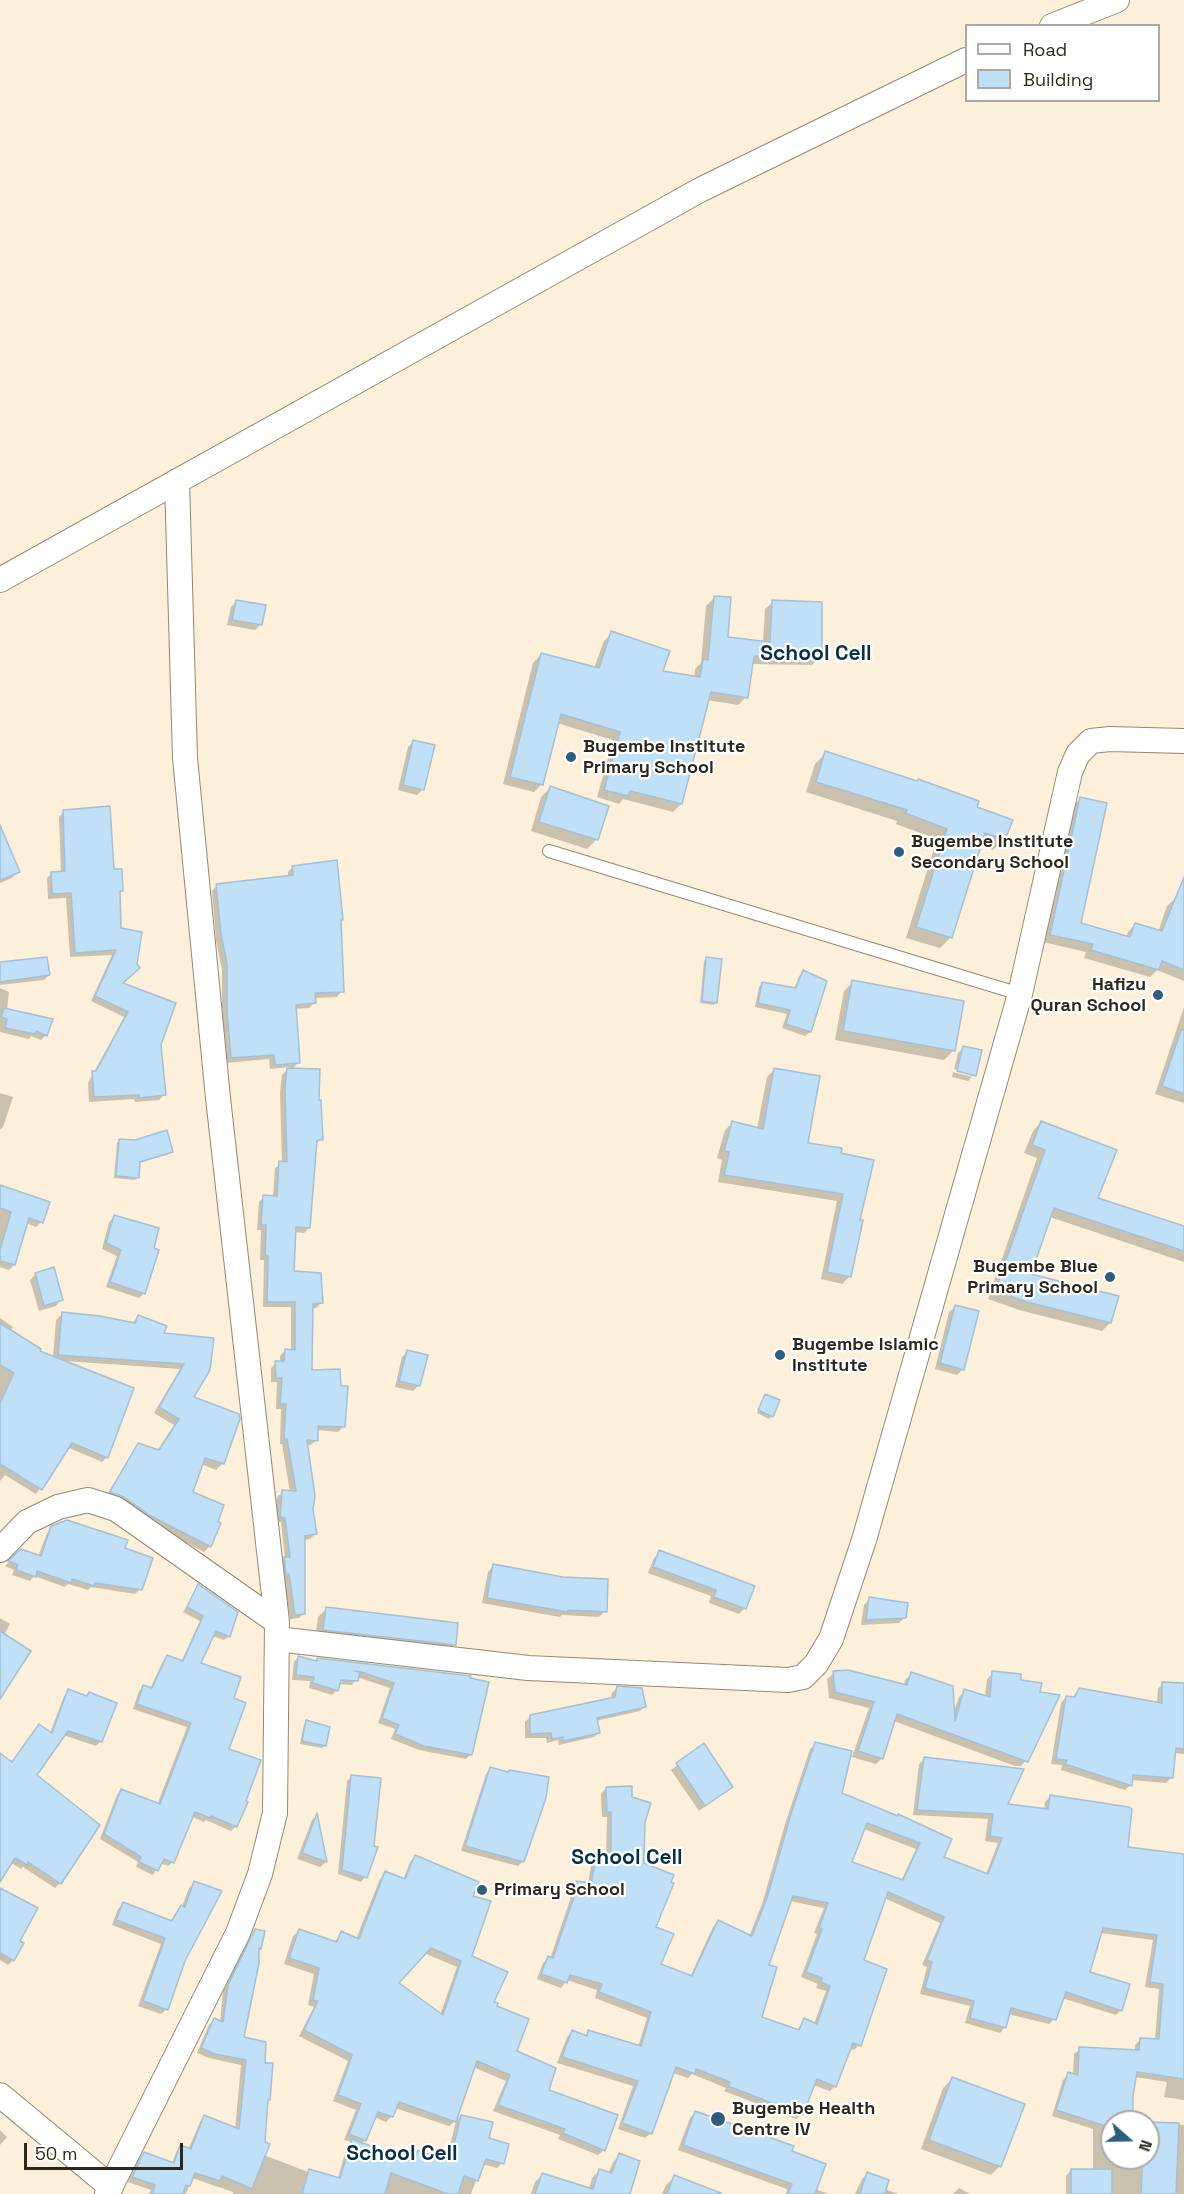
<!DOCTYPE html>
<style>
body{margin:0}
#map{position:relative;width:1184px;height:2194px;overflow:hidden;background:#fdf0da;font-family:"Space Grotesk",sans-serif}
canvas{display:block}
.legend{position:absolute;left:965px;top:24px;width:195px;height:78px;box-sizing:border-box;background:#fff;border:2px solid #aba9a5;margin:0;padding:8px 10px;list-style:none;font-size:18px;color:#2d281d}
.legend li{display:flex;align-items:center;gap:12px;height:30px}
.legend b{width:30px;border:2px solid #aba9a5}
.north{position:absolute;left:1100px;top:2110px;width:60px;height:60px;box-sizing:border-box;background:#fff;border:2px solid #aba9a5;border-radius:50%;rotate:110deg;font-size:16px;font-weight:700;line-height:24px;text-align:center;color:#2d281d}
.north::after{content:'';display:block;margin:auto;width:21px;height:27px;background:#2e5e7d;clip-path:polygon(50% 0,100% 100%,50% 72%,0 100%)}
.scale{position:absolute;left:24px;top:2143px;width:159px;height:27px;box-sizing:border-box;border:3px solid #2d281d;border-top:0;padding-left:8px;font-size:18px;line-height:21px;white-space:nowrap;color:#2d281d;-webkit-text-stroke:4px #fff;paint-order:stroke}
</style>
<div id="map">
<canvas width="1184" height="2194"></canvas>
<ul class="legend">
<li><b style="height:8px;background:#fff"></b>Road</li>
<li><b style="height:16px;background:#bfe0f6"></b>Building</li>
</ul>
<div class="north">N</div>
<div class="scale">50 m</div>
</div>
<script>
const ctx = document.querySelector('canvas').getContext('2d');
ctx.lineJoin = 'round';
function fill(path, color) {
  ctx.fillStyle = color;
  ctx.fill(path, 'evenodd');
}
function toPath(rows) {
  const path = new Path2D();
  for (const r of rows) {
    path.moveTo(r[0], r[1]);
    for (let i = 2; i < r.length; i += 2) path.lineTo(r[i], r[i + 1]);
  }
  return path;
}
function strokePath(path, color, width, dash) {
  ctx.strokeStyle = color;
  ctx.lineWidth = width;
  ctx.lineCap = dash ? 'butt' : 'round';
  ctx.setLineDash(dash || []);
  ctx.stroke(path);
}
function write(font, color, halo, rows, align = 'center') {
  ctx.font = font + ' "Space Grotesk",sans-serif';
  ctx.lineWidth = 4.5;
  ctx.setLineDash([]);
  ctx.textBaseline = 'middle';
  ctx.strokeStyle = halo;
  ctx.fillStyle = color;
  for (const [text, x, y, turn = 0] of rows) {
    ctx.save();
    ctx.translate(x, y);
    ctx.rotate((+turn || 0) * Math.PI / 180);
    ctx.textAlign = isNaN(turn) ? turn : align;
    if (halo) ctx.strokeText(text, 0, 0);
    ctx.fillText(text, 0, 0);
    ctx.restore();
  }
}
fill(toPath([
 [714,598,727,639,763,642,765,609,773,602,820,657,812,665,752,664,746,697,738,705,707,700,681,804,673,812,623,799,619,804,597,797,613,740,557,723,542,784,534,792,503,784,533,663,541,655,594,668,604,641,612,633,661,672,694,678,695,669,701,663,706,606],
 [236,602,261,624,255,630,227,625,231,607],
 [414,741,423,789,417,795,398,790,408,747],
 [826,753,975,808,1004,839,993,850,980,845,951,937,940,948,906,938,937,839,896,824,897,821,806,792,815,764],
 [550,788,607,807,596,840,587,849,531,831,541,797],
 [1081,798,1080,924,1126,938,1128,932,1135,924,1158,932,1167,906,1175,899,1184,902,1184,981,1157,970,1150,977,1084,958,1086,952,1043,942,1073,806],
 [64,812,113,871,122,891,119,893,121,984,159,1045,164,1095,159,1100,135,1102,134,1099,89,1102,88,1083,124,1017,91,1001,112,955,70,957,66,898,48,899,47,878,52,873,61,873,59,817],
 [0,853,18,872,12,878,0,883],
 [293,867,340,921,342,991,337,997,314,998,314,1003,309,1008,294,1009,299,1062,291,1070,317,1101,321,1139,316,1144,309,1228,304,1233,294,1232,292,1272,321,1303,316,1308,312,1308,311,1372,343,1427,338,1432,317,1430,316,1440,311,1445,306,1445,315,1534,310,1539,304,1540,304,1613,299,1618,290,1619,284,1579,281,1579,280,1563,285,1558,281,1522,275,1522,277,1497,283,1492,290,1492,282,1444,280,1444,281,1409,276,1409,277,1382,271,1382,271,1368,276,1363,280,1363,280,1356,285,1350,291,1351,291,1307,263,1307,264,1260,260,1260,261,1230,257,1230,259,1202,264,1197,273,1197,275,1168,282,1163,280,1093,282,1075,290,1067,270,1069,269,1059,226,1063,222,1018,222,970,216,940,212,891,217,885,288,877,288,872],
 [707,958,716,1002,714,1005,700,1003,704,961],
 [0,964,49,975,44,980,0,985],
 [804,972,825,981,810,1032,805,1036,782,1028,787,1014,755,1007,759,987,763,983,794,989,799,976],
 [853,982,962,1002,953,1051,944,1060,835,1040,844,991],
 [0,988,9,992,7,1010,46,1035,41,1040,31,1036,29,1039,0,1032],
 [1184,1007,1184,1103,1155,1094],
 [964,1047,974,1075,968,1081,952,1077,953,1072,972,1077,972,1074,954,1069,958,1053],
 [775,1069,806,1144,839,1154,859,1221,850,1276,842,1284,821,1279,837,1201,718,1182,722,1160,717,1158,725,1130,732,1123,757,1129,767,1077],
 [0,1093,13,1097,3,1127,0,1130],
 [1041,1122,1096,1199,1184,1228,1184,1262,1050,1217,1029,1275,1110,1323,1102,1331,1019,1310,988,1299,1037,1158,1024,1153,1033,1131],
 [119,1140,172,1152,169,1154,138,1163,137,1177,135,1180,114,1178,117,1143],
 [0,1187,41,1222,36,1227,26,1223,14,1265,9,1270,0,1267],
 [114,1217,144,1293,139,1298,106,1287,117,1256,102,1249,109,1222],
 [36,1274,61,1300,56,1306,39,1311,30,1280],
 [955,1307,963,1369,957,1375,935,1369,949,1312],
 [62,1314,132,1323,138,1317,162,1334,213,1340,208,1374,192,1398,238,1419,222,1464,216,1470,201,1464,191,1493,210,1546,204,1552,105,1498,133,1451,139,1444,157,1451,174,1425,154,1413,180,1369,65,1361,107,1457,102,1462,67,1447,36,1494,5,1475,0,1481,0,1318,13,1327,10,1331,39,1352,53,1357,56,1320],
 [407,1352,419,1385,413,1391,395,1387,402,1357],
 [765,1396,771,1416,769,1419,757,1413],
 [52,1527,124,1549,140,1589,135,1594,91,1587,88,1590,68,1584,65,1587,34,1576,30,1581,12,1575,14,1570,5,1566,21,1551,38,1557,47,1533],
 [660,1552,745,1608,739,1614,709,1603,711,1596,648,1573,654,1558],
 [493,1566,562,1578,605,1611,599,1617,562,1615,560,1617,482,1603,488,1572],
 [199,1586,229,1636,224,1640,212,1636,199,1664,232,1699,227,1750,236,1826,231,1831,206,1820,204,1822,191,1816,173,1862,168,1866,160,1863,153,1875,136,1867,138,1862,100,1839,117,1795,121,1791,157,1805,187,1727,133,1709,139,1691,144,1687,150,1689,163,1661,167,1657,181,1662,200,1621,183,1612],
 [870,1599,905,1617,899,1623,861,1625,864,1605],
 [327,1608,454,1645,445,1654,315,1639,318,1617],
 [0,1618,10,1624,4,1635,0,1698],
 [298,1657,316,1662,318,1660,469,1677,471,1754,466,1759,419,1750,391,1739,395,1729,378,1723,390,1688,357,1677,352,1685,338,1684,337,1690,332,1695,309,1688,310,1681,292,1680,294,1662],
 [834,1673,904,1686,905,1680,912,1674,953,1714,959,1697,965,1691,985,1697,987,1679,993,1673,1019,1681,1027,1759,1021,1766,1015,1766,894,1721,882,1758,876,1764,852,1757,869,1708,829,1698,827,1679],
 [1163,1683,1184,1685,1184,1754,1174,1753,1171,1778,1166,1783,1131,1780,1131,1785,1125,1790,1061,1770,1062,1765,1051,1764,1061,1703,1066,1697,1072,1698,1079,1689,1157,1703,1158,1689],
 [617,1688,645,1706,640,1711,596,1721,599,1732,594,1737,559,1745,558,1740,547,1743,546,1738,525,1738,525,1722,530,1717,611,1699,612,1693],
 [69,1691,86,1697,89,1693,101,1741,96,1746,63,1735,35,1775,60,1883,55,1888,23,1867,21,1869,11,1863,0,1880,0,1754,11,1764,50,1733,64,1696],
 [307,1721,325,1745,322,1748,300,1744,304,1724],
 [816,1744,840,1794,898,1817,942,1857,986,1874,998,1843,985,1841,988,1819,913,1815,919,1764,925,1758,1005,1805,1044,1810,1045,1802,1051,1796,1126,1848,1184,1855,1184,2100,1164,2097,1167,2082,1135,2077,1131,2096,1131,2122,1112,2122,1112,2158,1148,2158,1148,2123,1184,2125,1184,2194,1066,2194,1066,2176,1071,2170,1093,2170,1093,2129,1052,2116,1063,2080,1069,2074,1073,2076,1074,2054,1080,2049,1135,2051,1135,2045,1140,2040,1155,2040,1159,1989,1145,1987,1153,1940,1100,1933,1088,1973,1121,2010,1116,2015,1062,1998,1054,2019,1049,2024,1008,2014,1005,2027,1000,2033,965,2023,970,2006,920,1994,927,1967,922,1965,940,1923,884,1898,862,1961,859,2045,854,2050,849,2049,835,2086,830,2091,813,2085,802,2114,796,2119,724,2091,726,2088,692,2074,688,2078,673,2073,651,2133,645,2138,618,2129,633,2086,557,2063,567,2037,572,2032,584,2036,589,2032,638,2047,647,2018,595,1998,597,1990,567,1980,561,1988,537,1979,543,1963,550,1959,570,1900,571,1888,576,1882,588,1884,592,1860,598,1855,606,1857,607,1817,602,1817,601,1794,606,1788,631,1798,644,1822,643,1864,659,1965,690,1977,713,1927,718,1922,749,1937,762,1904,786,1821,810,1749],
 [864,1829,916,1849,901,1881,850,1863],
 [790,1901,824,1908,814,1933,817,1934,801,1977,818,1984,816,1988,826,1991,814,2024,804,2020,797,2031,760,2018,767,1966],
 [703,1746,725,1792,699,1811,671,1770],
 [491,1769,523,1861,518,1866,461,1851,486,1774],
 [352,1776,365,1877,361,1882,338,1874,347,1781],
 [316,1816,326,1862,320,1867,297,1859,312,1820],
 [415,1856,471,1897,471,1957,515,2052,547,2090,604,2150,598,2155,558,2139,560,2135,493,2111,506,2081,473,2067,455,2121,449,2126,395,2108,392,2116,386,2122,374,2117,365,2140,361,2144,411,2163,419,2152,446,2162,456,2121,461,2116,487,2139,502,2163,497,2168,482,2164,471,2194,233,2194,233,2192,192,2178,186,2194,149,2194,151,2190,128,2182,139,2159,145,2154,172,2164,176,2152,181,2147,188,2150,200,2122,204,2117,235,2130,241,2065,209,2058,197,2053,209,2025,214,2020,220,2022,223,1991,250,1936,255,1931,260,1948,257,1951,242,2038,266,2102,264,2155,308,2172,338,2178,347,2146,351,2142,344,2140,356,2110,333,2101,348,2061,299,2036,314,2007,308,2005,314,1974,284,1964,293,1936,299,1931,334,1942,342,1933,356,1939,380,1879,385,1873,403,1880,410,1862],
 [424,1953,457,1967,440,2015,397,1984],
 [195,1883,184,1960,167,2009,161,2014,138,2006,161,1944,112,1925,118,1909,123,1904,170,1922,176,1912,182,1907,189,1888],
 [0,1889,18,1941,13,1960,8,1965,0,1960],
 [952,2079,1000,2166,991,2175,921,2149,943,2088],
 [695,2112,790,2152,815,2189,829,2194,786,2194,787,2189,678,2150,690,2118],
 [0,2130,7,2137,0,2145],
 [620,2155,628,2194,531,2194,535,2182,542,2175,589,2189,592,2178,599,2171,608,2174,613,2162],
 [867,2174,885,2189,898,2194,855,2194,862,2179],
 [675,2176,705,2194,662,2194,666,2185],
 [959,2188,970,2194,953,2194]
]), '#0003');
const building = toPath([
 [714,596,731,597,728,637,770,642,772,600,822,602,822,657,754,656,748,698,711,692,682,804,630,791,628,796,604,790,620,732,561,714,543,785,510,777,541,653,599,668,611,631,670,651,663,671,700,677,703,659,708,660,714,596],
 [236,600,266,605,262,625,232,620,236,600],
 [413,740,435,745,424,790,403,785,413,740],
 [825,751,917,781,918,779,979,801,977,807,1013,820,1005,840,985,833,952,938,916,927,947,829,905,813,907,810,816,782,825,751],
 [550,786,609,806,598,840,539,822,550,786],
 [1080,797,1107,803,1081,923,1130,937,1135,923,1162,931,1184,877,1184,970,1162,961,1159,970,1091,950,1093,944,1050,935,1080,797],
 [110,806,114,869,122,869,123,891,120,891,121,928,142,932,137,964,140,968,123,983,176,1003,161,1045,166,1095,139,1098,139,1095,94,1097,92,1071,96,1071,128,1012,95,996,116,950,75,953,71,893,52,894,51,872,65,871,63,810,110,806],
 [0,825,20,872,0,880,0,825],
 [337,860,343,920,341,920,344,992,315,993,316,1003,296,1005,300,1063,275,1065,274,1055,231,1058,227,1012,227,964,221,934,216,884,293,875,292,866,337,860],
 [47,957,50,975,0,982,0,962,47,957],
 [706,957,722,959,717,1003,702,1001,706,957],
 [803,970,827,981,811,1032,786,1024,790,1010,758,1003,762,982,796,988,803,970],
 [852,980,964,1001,955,1051,843,1031,852,980],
 [4,1008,53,1019,47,1036,36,1031,35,1034,5,1028,7,1019,1,1017,4,1008],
 [1181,1030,1184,1030,1184,1094,1162,1086,1181,1030],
 [963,1046,982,1050,976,1076,957,1071,963,1046],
 [287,1068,320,1069,319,1100,321,1100,323,1140,317,1140,310,1228,296,1227,294,1271,321,1273,323,1303,313,1304,312,1370,340,1369,341,1386,348,1386,345,1427,318,1426,318,1441,307,1440,315,1496,313,1509,317,1534,305,1536,305,1614,295,1615,289,1574,286,1574,284,1557,290,1557,285,1518,280,1517,282,1490,296,1491,287,1439,284,1439,286,1404,280,1404,282,1378,276,1378,275,1361,284,1361,285,1349,295,1350,295,1302,267,1302,268,1256,265,1256,266,1225,261,1225,263,1195,277,1196,279,1161,287,1162,285,1087,287,1068],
 [774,1068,820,1076,808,1143,842,1148,841,1153,874,1160,860,1220,863,1220,851,1277,827,1272,843,1194,724,1175,729,1152,724,1151,732,1121,763,1129,774,1068],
 [1041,1121,1117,1150,1098,1198,1184,1226,1184,1251,1054,1208,1031,1274,1119,1296,1111,1323,1027,1302,995,1291,1045,1150,1032,1145,1041,1121],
 [167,1130,173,1152,140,1162,139,1178,116,1176,119,1139,135,1140,167,1130],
 [0,1185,50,1202,43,1223,29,1218,15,1265,0,1261,0,1250,11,1212,0,1208,0,1185],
 [114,1215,159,1228,154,1248,159,1250,145,1294,110,1282,121,1250,106,1243,114,1215],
 [54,1267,63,1300,44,1306,35,1273,54,1267],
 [955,1305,979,1311,964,1370,940,1363,955,1305],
 [62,1312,100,1316,135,1323,138,1315,167,1326,164,1333,214,1338,210,1370,194,1397,239,1414,240,1419,224,1464,205,1458,193,1492,224,1505,218,1522,221,1523,211,1547,149,1515,124,1497,110,1492,138,1443,159,1450,179,1419,159,1407,184,1364,58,1355,62,1312],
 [0,1323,41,1349,40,1351,134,1388,108,1458,72,1443,42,1490,0,1464,0,1403,14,1373,0,1365,0,1323],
 [407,1350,428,1355,420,1386,399,1381,407,1350],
 [765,1394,780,1400,773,1417,758,1410,765,1394],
 [67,1520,128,1540,125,1548,153,1558,142,1590,95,1583,94,1586,72,1579,71,1583,37,1571,36,1577,16,1570,18,1565,8,1561,21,1549,41,1556,51,1526,67,1520],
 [659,1550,755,1586,746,1609,714,1597,716,1590,653,1567,659,1550],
 [493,1564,563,1577,608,1579,607,1612,568,1610,568,1612,487,1598,493,1564],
 [198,1584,238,1612,230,1637,216,1631,201,1663,241,1677,234,1698,246,1703,229,1749,261,1760,246,1801,248,1802,237,1827,211,1816,210,1818,195,1812,174,1863,164,1859,158,1871,139,1862,141,1857,104,1834,121,1789,160,1804,191,1723,137,1704,143,1685,152,1688,167,1655,183,1661,203,1616,187,1607,198,1584],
 [869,1597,908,1603,906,1618,866,1620,869,1597],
 [326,1607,458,1623,456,1645,323,1630,326,1607],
 [0,1631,31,1651,0,1699,0,1631],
 [298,1656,317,1661,317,1658,471,1676,470,1678,489,1682,472,1755,424,1746,395,1734,399,1725,382,1718,394,1683,361,1672,355,1671,360,1672,358,1681,341,1680,338,1691,313,1683,314,1677,296,1675,298,1656],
 [848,1670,907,1685,911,1672,953,1686,955,1721,964,1689,990,1697,992,1671,1021,1674,1021,1680,1042,1683,1040,1692,1060,1695,1028,1762,897,1714,883,1759,858,1751,874,1702,835,1692,833,1671,848,1670],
 [1162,1682,1184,1683,1184,1749,1176,1748,1173,1778,1133,1775,1132,1786,1065,1764,1067,1760,1056,1759,1066,1696,1075,1697,1079,1688,1162,1703,1162,1682],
 [617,1686,642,1688,646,1707,597,1718,600,1733,564,1741,563,1737,552,1739,551,1733,530,1734,530,1715,615,1697,617,1686],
 [68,1689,87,1696,89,1692,117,1703,102,1742,68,1731,37,1775,100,1825,61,1884,28,1862,27,1865,15,1858,0,1882,0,1753,12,1762,39,1724,52,1733,68,1689],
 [306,1720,330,1727,326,1746,302,1741,306,1720],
 [815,1742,852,1751,842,1793,898,1816,898,1814,952,1839,944,1857,988,1874,1002,1838,990,1836,993,1814,917,1810,924,1757,1024,1769,1008,1804,1048,1809,1050,1795,1129,1807,1132,1809,1128,1847,1184,1854,1184,2079,1137,2072,1133,2096,1133,2122,1112,2122,1112,2128,1056,2110,1068,2072,1078,2075,1079,2047,1139,2050,1140,2038,1159,2039,1163,1984,1150,1982,1157,1935,1103,1928,1090,1972,1130,1984,1122,2011,1066,1992,1056,2020,1011,2008,1006,2028,970,2018,974,2001,925,1988,932,1962,927,1960,944,1917,888,1892,864,1960,887,1969,861,2046,853,2043,836,2087,817,2079,803,2115,728,2086,730,2082,696,2069,695,2074,676,2067,652,2134,622,2123,638,2081,562,2057,572,2030,587,2036,588,2030,641,2046,651,2012,599,1992,602,1984,570,1975,567,1983,541,1974,548,1956,553,1958,575,1894,576,1881,591,1883,597,1853,611,1856,611,1812,607,1812,606,1787,632,1786,632,1797,651,1803,645,1822,644,1863,674,1875,671,1882,674,1883,656,1927,674,1934,661,1964,692,1976,718,1920,752,1936,767,1898,791,1814,815,1742],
 [867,1823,920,1843,903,1880,852,1862,867,1823],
 [793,1896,828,1903,819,1928,822,1929,806,1972,822,1978,821,1982,830,1986,817,2024,804,2018,799,2030,762,2017,777,1967,769,1965,793,1896],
 [704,1743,733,1787,705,1806,676,1763,704,1743],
 [490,1767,508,1772,509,1770,549,1777,546,1798,524,1862,465,1846,490,1767],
 [351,1775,381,1778,374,1846,378,1847,367,1878,342,1870,351,1775],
 [317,1813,327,1862,302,1853,317,1813],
 [415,1855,479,1882,473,1896,491,1901,472,1956,508,1972,494,2002,498,2003,497,2006,529,2019,517,2051,556,2068,549,2090,618,2115,605,2151,563,2133,565,2129,498,2105,510,2075,477,2061,456,2122,399,2102,393,2117,378,2112,366,2141,349,2134,361,2104,338,2095,352,2055,304,2030,318,2001,313,2000,319,1968,289,1958,299,1929,337,1942,341,1931,359,1939,385,1871,405,1879,415,1855],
 [431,1948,461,1961,443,2015,399,1983,431,1948],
 [194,1881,222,1891,185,1961,168,2010,143,2001,165,1938,116,1920,123,1902,172,1921,181,1905,185,1907,194,1881],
 [0,1888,38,1908,20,1941,24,1943,14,1961,0,1953,0,1888],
 [255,1929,265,1931,261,1949,259,1948,259,1963,244,2037,266,2042,265,2063,273,2063,270,2100,268,2100,265,2142,270,2144,252,2189,222,2176,220,2181,195,2173,190,2186,186,2185,183,2194,152,2194,155,2185,132,2177,144,2152,174,2163,180,2145,191,2149,204,2115,239,2129,246,2060,215,2054,201,2048,214,2018,223,2022,228,1985,255,1929],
 [952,2077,1025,2104,1001,2167,929,2140,952,2077],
 [695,2111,794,2146,792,2151,826,2164,815,2194,788,2194,792,2184,683,2145,695,2111],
 [461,2115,493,2122,489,2138,509,2144,504,2164,486,2159,478,2181,464,2176,458,2194,448,2194,391,2173,385,2194,302,2194,309,2169,340,2178,352,2139,414,2162,418,2150,447,2161,449,2157,451,2157,461,2115],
 [1148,2122,1179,2123,1176,2194,1141,2194,1143,2158,1148,2158,1148,2122],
 [619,2153,640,2161,630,2194,535,2194,542,2173,593,2189,599,2169,612,2173,619,2153],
 [1071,2169,1112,2169,1112,2194,1071,2194,1071,2169],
 [867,2172,889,2180,885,2194,860,2194,867,2172],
 [674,2175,721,2193,721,2194,667,2194,674,2175]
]);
fill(building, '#bfe0f6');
strokePath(building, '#a4c0d4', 1.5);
const lane = toPath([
 [549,851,1020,994]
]);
const street = toPath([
 [1052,26,1117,0],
 [0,580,700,190,966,60],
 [0,1550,27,1522,58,1507,88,1500,116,1509,277,1622],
 [277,1639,528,1668,788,1680,803,1677,816,1664,831,1639,864,1540,1020,994,1070,772,1078,754,1091,741,1110,739,1184,741],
 [0,2095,111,2187],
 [107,2194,238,1933,260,1874,275,1813,277,1622,218,1098,185,758,177,481]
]);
strokePath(lane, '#96886e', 14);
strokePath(street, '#96886e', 26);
strokePath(lane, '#fff', 12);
strokePath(street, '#fff', 24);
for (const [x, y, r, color] of [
 [571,757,6,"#2e5e7d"],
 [899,852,6,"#2e5e7d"],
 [1158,995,6,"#2e5e7d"],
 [1110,1277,6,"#2e5e7d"],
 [780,1355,6,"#2e5e7d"],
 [482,1890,6,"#2e5e7d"],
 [718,2119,8,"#2e5e7d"]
]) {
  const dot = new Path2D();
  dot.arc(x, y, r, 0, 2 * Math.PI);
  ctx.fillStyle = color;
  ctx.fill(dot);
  strokePath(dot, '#fff', 2);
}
write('bold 18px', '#2d281d', '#fff', [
 ["Bugembe Institute",583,747],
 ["Primary School",583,768],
 ["Bugembe Institute",911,842],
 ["Secondary School",911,863],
 ["Hafizu",1146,985,"right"],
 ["Quran School",1146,1006,"right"],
 ["Bugembe Blue",1098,1267,"right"],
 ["Primary School",1098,1288,"right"],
 ["Bugembe Islamic",792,1345],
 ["Institute",792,1366],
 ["Primary School",494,1890],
 ["Bugembe Health",732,2109],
 ["Centre IV",732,2130]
], 'left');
write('bold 21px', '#083148', '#fff', [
 ["School Cell",816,654],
 ["School Cell",627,1858],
 ["School Cell",402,2154]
]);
</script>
